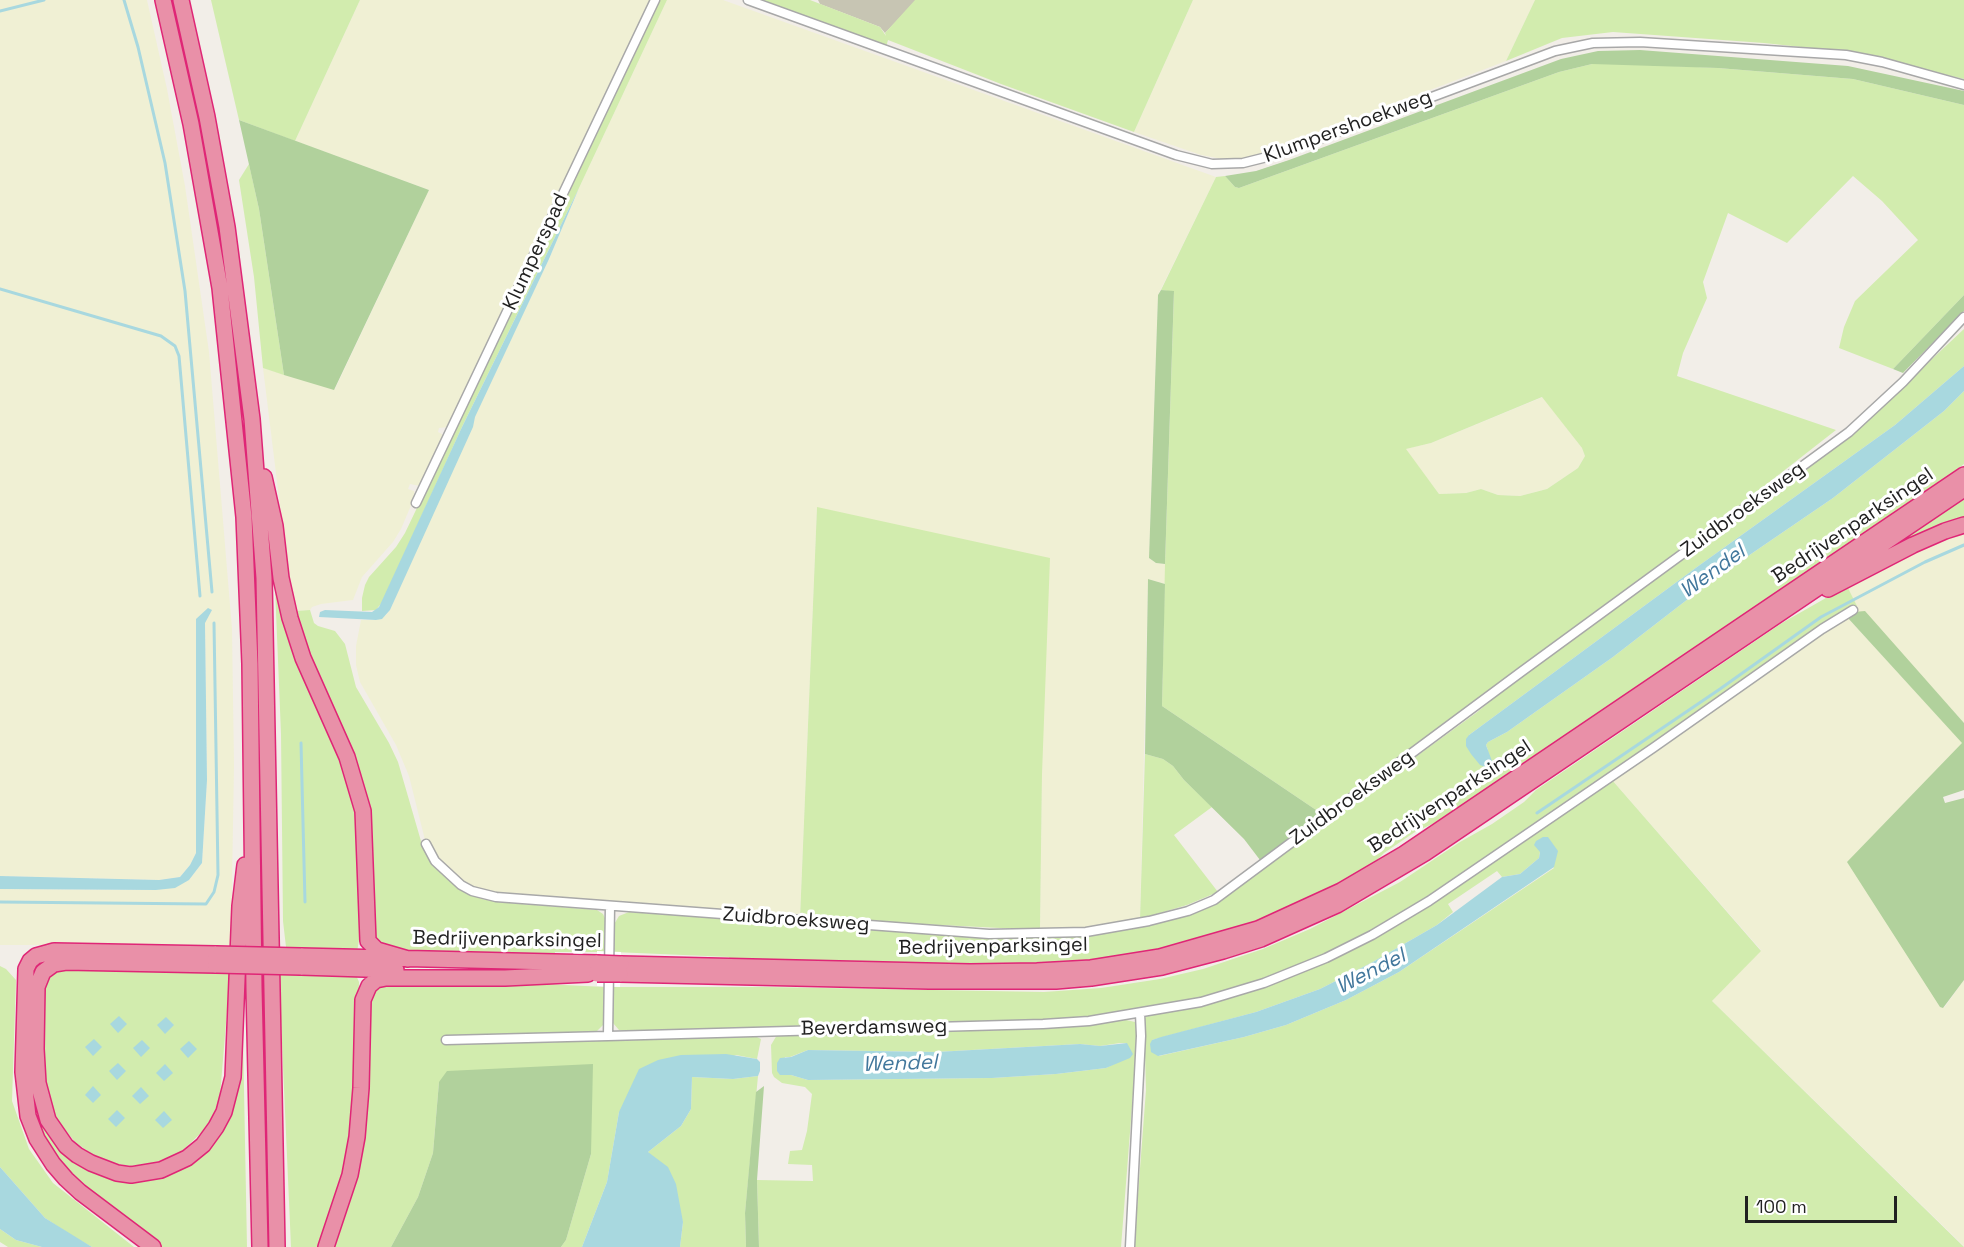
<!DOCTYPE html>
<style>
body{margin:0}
#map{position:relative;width:1964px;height:1247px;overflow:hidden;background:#f2eee8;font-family:"Space Grotesk",sans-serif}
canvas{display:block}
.scale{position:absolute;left:1745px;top:1196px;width:152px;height:27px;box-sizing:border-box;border:3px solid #212121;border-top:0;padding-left:8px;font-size:18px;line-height:21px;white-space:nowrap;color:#212121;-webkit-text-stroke:4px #fff;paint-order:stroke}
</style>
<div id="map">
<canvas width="1964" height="1247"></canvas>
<div class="scale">100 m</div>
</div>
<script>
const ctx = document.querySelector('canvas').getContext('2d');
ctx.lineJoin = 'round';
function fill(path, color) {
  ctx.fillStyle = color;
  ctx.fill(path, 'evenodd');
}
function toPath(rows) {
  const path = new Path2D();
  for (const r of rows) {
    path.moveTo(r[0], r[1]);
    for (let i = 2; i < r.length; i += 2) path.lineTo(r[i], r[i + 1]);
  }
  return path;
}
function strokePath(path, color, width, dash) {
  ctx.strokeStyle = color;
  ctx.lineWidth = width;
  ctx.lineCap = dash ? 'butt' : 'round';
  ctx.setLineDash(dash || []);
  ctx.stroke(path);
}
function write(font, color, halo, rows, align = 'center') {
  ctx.font = font + ' "Space Grotesk",sans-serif';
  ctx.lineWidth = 6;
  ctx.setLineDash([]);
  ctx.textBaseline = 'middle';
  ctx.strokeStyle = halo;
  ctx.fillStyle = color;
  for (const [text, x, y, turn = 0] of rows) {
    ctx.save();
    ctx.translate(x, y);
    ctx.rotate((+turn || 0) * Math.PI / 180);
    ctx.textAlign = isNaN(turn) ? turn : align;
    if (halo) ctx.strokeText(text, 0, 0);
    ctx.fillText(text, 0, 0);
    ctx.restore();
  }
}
fill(toPath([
 [818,0,917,0,885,33,880,27,820,4]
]), '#c7c5b3');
fill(toPath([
 [0,0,147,0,167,89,185,186,209,352,232,629,234,765,231,945,0,945,0,889,156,890,189,880,202,863,207,780,205,623,196,619,196,853,190,865,180,877,159,880,0,876],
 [360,0,653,0,449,427,439,428,438,432,442,434,444,439,420,486,410,484,408,489,414,491,415,496,401,529,393,542,362,577,353,600,321,604,312,607,310,610,296,611,289,579,263,368,335,389,429,190,295,141],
 [667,0,723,0,1216,177,1158,295,1149,558,1156,563,1165,564,1165,584,1148,579,1140,919,1085,929,1040,930,1042,774,817,507,800,918,494,896,473,890,437,861,425,840,409,776,396,745,360,682,356,665,356,646,361,620,376,620,386,615,390,610,474,417,549,259,579,188],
 [1193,0,1535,0,1506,61,1252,158,1228,160,1201,155,1134,132],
 [1543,397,1582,448,1585,456,1578,468,1547,489,1520,496,1498,495,1481,489,1466,493,1439,494,1405,449,1431,443],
 [1964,529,1964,723,1928,683,1854,612,1858,608,1847,586,1916,550],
 [1847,617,1963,743,1848,862,1944,1008,1964,980,1964,1246,1712,1001,1761,950,1612,780]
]), '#f0f0d4');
fill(toPath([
 [211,0,360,0,295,141,239,120],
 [659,0,667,0,579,188,462,427,383,601,376,610,362,611,362,598,365,585,369,577,396,547,405,533],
 [759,0,810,0,880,27,886,36,885,33,915,0,1193,0,1134,132,1001,84,888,40,886,47],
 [1535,0,1964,0,1964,79,1848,52,1764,43,1613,32,1562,38,1506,61],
 [1608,63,1718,68,1853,79,1964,105,1964,295,1893,369,1839,348,1844,327,1855,301,1918,240,1882,201,1853,176,1787,243,1728,213,1703,282,1707,298,1683,353,1677,376,1836,430,1740,505,1322,814,1162,706,1165,564,1174,292,1161,290,1216,177,1225,176,1235,187,1239,188,1559,72,1592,64],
 [1542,397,1582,448,1585,456,1578,468,1547,489,1520,496,1498,495,1481,489,1466,493,1439,494,1406,449,1431,443],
 [249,164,259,209,284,375,263,368,254,277,239,180],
 [1964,329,1964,366,1895,425,1697,567,1469,735,1488,750,1486,745,1488,742,1507,732,1613,657,1710,582,1833,498,1944,411,1964,391,1964,464,1938,484,1445,818,1415,832,1384,853,1370,867,1325,892,1284,911,1248,924,1162,949,1089,961,1037,964,909,964,730,959,729,957,614,952,613,926,619,916,629,912,947,935,1009,938,1051,937,1087,935,1216,902,1476,713,1523,674,1851,435],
 [1964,496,1964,522,1851,575],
 [817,507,1050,558,1042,774,1040,930,800,918],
 [274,563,352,788,360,843,360,934,357,952,286,947,283,921,281,734],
 [1847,586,1857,606,1845,612,1428,899,1362,937,1296,968,1229,991,1149,1010,1079,1020,627,1031,619,1030,613,1023,611,987,766,987,1044,992,1101,988,1160,979,1203,969,1263,949,1310,929,1400,882,1460,842,1492,824,1524,802,1536,790,1782,623],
 [310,610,314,623,318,626,335,631,345,644,356,687,389,743,398,762,423,848,441,873,458,888,482,899,497,902,597,910,603,914,606,920,608,952,555,952,555,955,393,951,376,941,372,929,373,852,370,811,353,752,308,652,296,611],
 [1145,754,1163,759,1173,766,1184,780,1212,807,1174,835,1218,892,1187,905,1140,919],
 [1612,780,1761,951,1712,1001,1964,1247,1134,1247,1146,1090,1144,1017,1227,997,1375,937],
 [1540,852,1554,868,1399,972,1346,1000,1286,1025,1244,1037,1159,1056,1152,1040,1256,1012,1320,989,1371,963,1437,925,1453,912,1448,904,1497,871,1502,877,1520,874,1539,858],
 [0,966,6,969,16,980,12,1101,29,1149,53,1183,134,1247,92,1247,74,1237,45,1218,0,1167],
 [69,967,230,974,220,1096,214,1114,203,1131,182,1151,167,1159,148,1164,131,1166,111,1163,93,1155,75,1142,57,1120,48,1098,42,1068,40,989,46,977,59,969],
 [279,975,356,975,359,982,357,1109,352,1150,322,1247,291,1247],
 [242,983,247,1247,161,1247,69,1178,31,1115,31,1071,74,1159,162,1174,228,1114],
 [522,983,606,987,604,1024,595,1033,447,1043,531,1043,753,1035,761,1039,757,1059,736,1055,619,1112,607,1182,582,1247,561,1247,566,1240,591,1154,439,1082,433,1153,418,1197,391,1247,334,1247,357,1179,362,1152,369,1091,365,1054,366,1012,373,992,380,985],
 [1126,1020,1135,1022,1138,1030,1121,1247,759,1247,757,1180,813,1181,812,1165,788,1164,790,1151,802,1150,807,1131,812,1094,805,1087,782,1083,774,1077,772,1073,771,1045,777,1035,1045,1029],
 [1120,1043,1127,1043,1116,1063,1106,1068,1056,1074,992,1078,808,1080,791,1075,780,1075,785,1057,790,1057,808,1050,936,1052,1080,1044,1100,1046],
 [758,1076,745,1213,746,1247,680,1247,683,1222,648,1152,681,1126,691,1109,692,1077,733,1079],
 [0,1229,16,1240,42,1247,8,1247,0,1242]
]), '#d2ecae');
fill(toPath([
 [1640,50,1848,66,1964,91,1964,105,1853,79,1718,68,1592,64,1559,72,1239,188,1235,187,1225,176,1256,171,1289,160,1561,59,1598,51],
 [239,120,429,190,334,390,284,375,259,209],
 [1161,290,1174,291,1165,564,1156,563,1149,558,1158,295],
 [1964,295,1964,311,1903,373,1893,369],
 [1148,579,1165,584,1162,706,1322,814,1260,860,1244,839,1184,780,1173,766,1163,759,1145,754],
 [1865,611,1964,723,1964,790,1943,797,1945,803,1964,798,1964,980,1943,1008,1940,1007,1847,862,1962,743,1847,617,1854,612],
 [593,1064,591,1154,566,1240,561,1247,391,1247,418,1197,433,1153,439,1082,447,1071],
 [764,1086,757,1180,759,1247,746,1247,745,1213,756,1092]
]), '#b1d19c');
fill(toPath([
 [579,188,549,259,475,417,473,427,390,610,382,619,376,620,319,617,320,612,325,610,372,612,379,607,462,427],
 [1964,366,1964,391,1944,411,1833,498,1710,582,1613,657,1507,732,1488,742,1486,745,1492,761,1491,764,1485,767,1480,765,1471,754,1466,746,1466,739,1469,735,1697,567,1895,425],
 [208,608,212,610,205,623,207,780,202,863,189,880,175,888,156,890,0,889,0,876,159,880,180,877,190,865,196,853,196,619],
 [1543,837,1548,837,1558,851,1554,867,1399,972,1346,1000,1286,1025,1244,1037,1158,1056,1151,1052,1150,1044,1152,1040,1161,1037,1256,1012,1320,989,1371,963,1437,925,1502,877,1520,874,1539,858,1540,852,1534,845,1536,841],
 [119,1016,127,1024,118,1033,110,1024],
 [166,1017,174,1025,165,1034,157,1025],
 [94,1039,102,1047,93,1056,85,1047],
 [142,1040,150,1048,141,1057,133,1048],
 [189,1041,197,1049,188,1058,180,1049],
 [1127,1043,1133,1054,1130,1058,1106,1068,1056,1074,992,1078,808,1080,791,1075,780,1075,777,1071,777,1063,780,1058,791,1057,808,1050,936,1052,1080,1044,1100,1046],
 [726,1054,757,1059,760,1062,760,1071,758,1076,733,1079,692,1077,691,1109,681,1126,648,1152,668,1167,676,1184,683,1222,680,1247,582,1247,607,1182,619,1112,639,1069,658,1060,681,1055],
 [118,1063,126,1071,117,1080,109,1071],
 [165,1064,173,1073,164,1081,156,1073],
 [93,1086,101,1095,93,1103,85,1095],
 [141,1087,149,1096,140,1104,132,1096],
 [117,1110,125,1118,116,1127,108,1119],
 [164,1111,172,1120,163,1128,155,1120],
 [0,1167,45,1218,92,1247,42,1247,16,1240,0,1229]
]), '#a8d8df');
fill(toPath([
 [597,951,621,952,620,987,597,986]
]), '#fff');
strokePath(toPath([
 [124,0,138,47,165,163,185,291,212,592],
 [0,11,44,0],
 [0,289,161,336,175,346,179,356,200,596],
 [301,743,305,902],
 [1537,813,1720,689,1821,617,1925,562,1964,545],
 [0,902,206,904,214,892,218,875,214,623]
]), '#a8d8df', 3);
const street = toPath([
 [748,0,1176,155,1212,164,1243,163,1279,154,1523,63,1555,51,1593,43,1640,42,1846,55,1882,62,1964,85],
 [416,503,655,0],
 [426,844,435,861,461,885,472,891,496,897,989,934,1086,932,1149,921,1188,911,1214,900,1521,672,1849,432,1903,382,1964,317],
 [608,1036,1043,1024,1089,1021,1201,1002,1264,983,1326,958,1372,935,1429,901,1653,748,1822,629,1853,610],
 [446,1040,608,1036,610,906],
 [1130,1247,1141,1036,1140,1013]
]);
const highway = toPath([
 [163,0,191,124,220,288,244,517,250,664,254,988,260,1247],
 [181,0,207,117,227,227,252,419,264,578,277,1247],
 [264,477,275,526,281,578,290,618,303,658,347,757,363,811,368,941,377,950,408,959],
 [1828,589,1913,545,1945,531,1964,525],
 [301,956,597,963],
 [621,964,970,972,1037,971,1091,968,1160,957,1258,929,1341,891,1404,854,1964,475],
 [216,965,66,962,54,964,43,972,37,987,36,1049,38,1083,48,1120,66,1146,77,1155,91,1163,117,1173,131,1175,161,1170,187,1158,203,1145,216,1127,224,1112,233,1077,240,906,245,865],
 [301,967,396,970],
 [620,974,929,981,1056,981,1091,978,1162,967,1223,951,1261,939,1337,905,1425,853,1964,489],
 [153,1247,80,1192,66,1179,53,1164,37,1139,28,1116,23,1072,26,969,30,961,36,956,54,951,216,954],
 [326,1247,350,1175,357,1137,361,1088,363,1000,369,986,376,980,386,978,505,978,588,974]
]);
strokePath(street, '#a8a8a8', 11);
strokePath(highway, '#df2676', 18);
strokePath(street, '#fff', 8);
strokePath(highway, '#e990a8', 15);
const highwayBridge = toPath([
 [216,954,301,956],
 [597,963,621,964],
 [216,965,301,967],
 [597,974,620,974]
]);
strokePath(highwayBridge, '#df2676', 18, []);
strokePath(highwayBridge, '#e990a8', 15);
write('20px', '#212121', '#fff', [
 ["Klumpershoekweg",1348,127,-20],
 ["Klumperspad",536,252,-65],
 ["Zuidbroeksweg",1743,510,-36],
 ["Bedrijvenparksingel",1853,526,-34],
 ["Bedrijvenparksingel",1450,797,-33],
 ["Zuidbroeksweg",1352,798,-36],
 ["Zuidbroeksweg",796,920,4],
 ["Bedrijvenparksingel",507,940,1],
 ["Bedrijvenparksingel",993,947,-1],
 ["Beverdamsweg",874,1028,-1]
]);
write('italic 21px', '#42779c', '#fff', [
 ["Wendel",1713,572,-36],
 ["Wendel",1371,972,-27],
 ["Wendel",900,1064,-2]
]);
</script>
